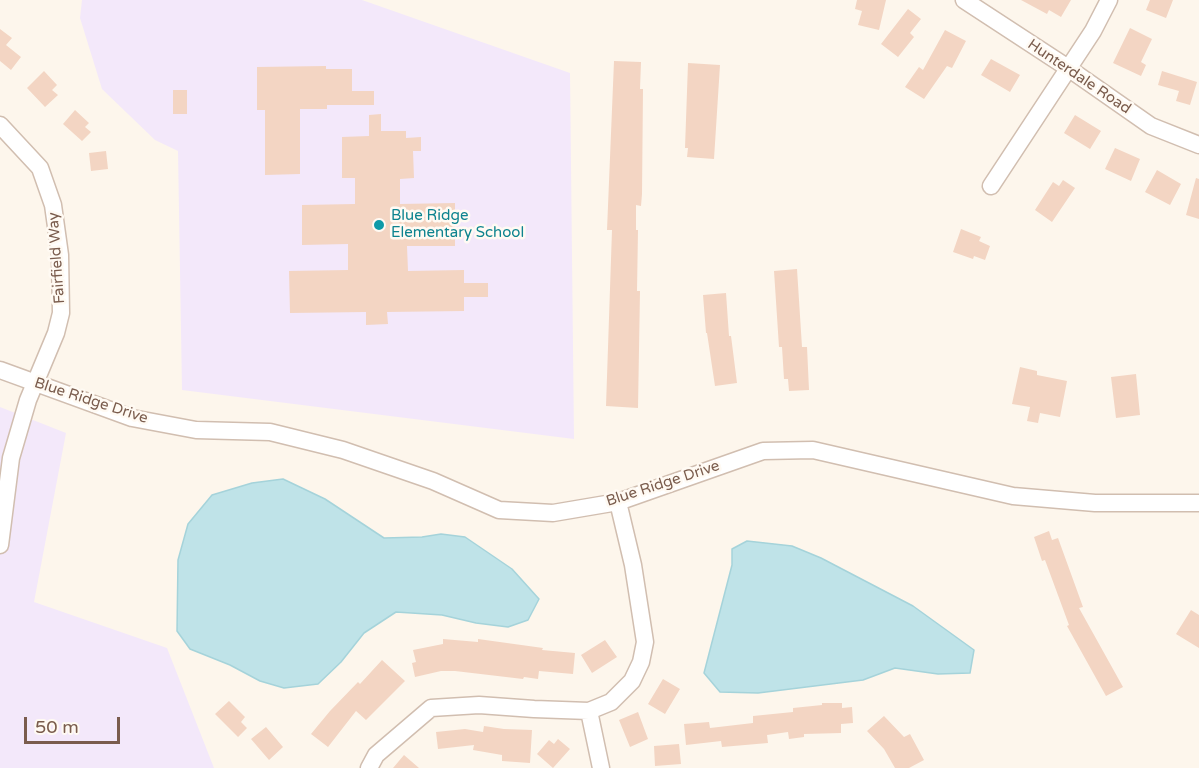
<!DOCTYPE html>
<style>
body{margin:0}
#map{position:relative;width:1199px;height:768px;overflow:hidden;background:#fdf6ec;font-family:"Varela Round",sans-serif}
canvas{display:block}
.scale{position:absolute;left:24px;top:717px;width:96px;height:27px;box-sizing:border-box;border:3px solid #7a5c4d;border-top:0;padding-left:8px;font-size:18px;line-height:21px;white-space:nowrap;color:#7a5c4d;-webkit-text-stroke:4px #fffaf3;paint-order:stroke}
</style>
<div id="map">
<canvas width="1199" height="768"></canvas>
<div class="scale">50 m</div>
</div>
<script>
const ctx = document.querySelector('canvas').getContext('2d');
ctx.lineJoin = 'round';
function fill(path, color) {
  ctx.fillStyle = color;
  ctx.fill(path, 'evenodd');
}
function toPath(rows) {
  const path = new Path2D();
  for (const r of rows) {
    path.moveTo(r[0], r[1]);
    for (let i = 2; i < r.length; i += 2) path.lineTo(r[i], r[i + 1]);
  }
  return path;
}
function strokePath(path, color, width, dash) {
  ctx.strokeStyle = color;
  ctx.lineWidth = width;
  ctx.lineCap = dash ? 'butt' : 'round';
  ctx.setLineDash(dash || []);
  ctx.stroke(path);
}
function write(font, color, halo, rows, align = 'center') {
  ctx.font = font + ' "Varela Round",sans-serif';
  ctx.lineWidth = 5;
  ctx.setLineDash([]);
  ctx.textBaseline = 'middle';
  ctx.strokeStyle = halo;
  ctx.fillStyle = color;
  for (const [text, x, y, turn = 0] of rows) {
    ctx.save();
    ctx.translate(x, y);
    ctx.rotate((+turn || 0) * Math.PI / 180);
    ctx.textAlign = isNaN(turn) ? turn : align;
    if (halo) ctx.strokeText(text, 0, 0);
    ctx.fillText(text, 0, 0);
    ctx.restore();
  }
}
fill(toPath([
 [82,0,362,0,570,73,574,439,182,390,178,151,155,140,102,89,80,18],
 [0,407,66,433,34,602,167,648,214,768,0,768]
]), '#f3e8fa');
const water = toPath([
 [283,479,325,499,384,538,422,537,441,534,465,537,512,569,539,599,528,620,508,627,476,623,442,615,396,612,364,633,341,662,318,684,284,688,260,681,230,665,190,649,177,631,178,560,188,524,212,495,252,483,283,479],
 [747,541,792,546,821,558,913,606,974,650,970,673,938,674,895,668,863,680,758,693,720,692,704,673,732,565,732,549,747,541]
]);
fill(water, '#bfe3e8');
strokePath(water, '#a5d3da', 1.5);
fill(toPath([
 [857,0,886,0,879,30,858,25,862,11,855,9],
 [1021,0,1071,0,1061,17,1049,10,1047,14],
 [1150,0,1173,0,1166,18,1146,10],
 [908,9,921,19,910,33,914,37,898,57,881,44],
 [1130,28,1152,39,1141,62,1146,65,1141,76,1113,63],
 [0,29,12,38,6,45,21,57,11,70,0,61],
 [945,30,966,41,952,68,947,66,924,99,905,87,919,67,923,70],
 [991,59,1020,75,1010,92,981,75],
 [614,61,641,62,640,89,643,89,642,194,641,206,636,205,636,230,638,230,637,291,640,291,638,408,606,406,612,230,607,230],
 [688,63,720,65,714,159,687,157,688,148,685,148],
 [326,66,326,69,352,69,352,91,374,91,374,105,327,105,327,109,300,109,300,174,265,175,265,110,257,110,257,67],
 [44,71,57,85,52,90,58,95,45,107,27,88],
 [1162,71,1197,82,1190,105,1176,101,1179,91,1158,85],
 [173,90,187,90,187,114,173,114],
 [75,110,89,123,85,127,91,132,82,141,63,124],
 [381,114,381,131,406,131,406,138,421,137,421,151,413,151,414,178,400,179,400,204,455,203,455,246,407,246,408,271,464,270,464,283,488,283,488,297,464,297,464,311,387,312,388,324,366,325,366,312,290,313,289,271,348,270,348,244,302,245,302,205,355,204,355,178,342,178,342,137,369,136,369,115],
 [1075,115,1101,131,1090,149,1064,133],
 [1115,148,1140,159,1131,181,1105,169],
 [106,151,108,169,91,171,89,153],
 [1157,170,1181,184,1170,205,1145,192],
 [1196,178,1199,179,1199,219,1186,215],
 [1063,180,1075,188,1052,222,1035,210,1053,182,1059,186],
 [961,229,981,237,979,241,990,246,985,260,974,256,973,259,953,252],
 [797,269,802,347,807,347,809,390,789,391,788,379,784,379,782,347,779,347,774,271],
 [726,293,729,336,731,336,737,383,715,386,707,333,706,333,703,295],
 [1020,367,1037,371,1037,375,1067,381,1060,417,1040,413,1038,423,1027,421,1030,407,1012,404],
 [1136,374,1140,415,1116,418,1111,377],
 [1049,531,1052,540,1058,538,1083,607,1079,608,1123,687,1106,696,1067,626,1069,625,1045,560,1042,561,1034,537],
 [1191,610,1199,615,1199,648,1176,634],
 [443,639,478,642,478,639,543,648,542,650,575,653,573,674,539,671,538,679,524,677,523,679,455,671,441,671,415,677,412,663,416,662,413,650,443,644],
 [605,640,617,657,592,673,581,655],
 [382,660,405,681,366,720,356,711,328,747,311,734,330,711,358,682,360,684],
 [663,679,680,689,665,714,648,704],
 [229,701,245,717,241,722,247,728,238,737,215,714],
 [822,703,842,703,842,708,852,707,853,723,841,724,841,733,804,734,804,737,789,739,788,732,767,735,768,743,722,747,721,741,686,745,684,724,709,722,710,728,753,723,753,716,793,712,793,708,822,705],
 [638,712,648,739,630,747,619,720],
 [884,716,904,737,910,734,924,760,909,768,895,768,884,749,867,731],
 [484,726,504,729,532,730,530,763,502,761,502,755,473,750,474,745,438,749,436,732,465,729,483,732],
 [266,727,283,747,269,760,251,739],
 [558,739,570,749,553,768,537,754,549,740,554,744],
 [679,744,681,764,655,766,654,746],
 [404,755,419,768,393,768]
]), '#f3d5c3');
const minor = toPath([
 [964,0,1068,68,1151,126,1199,145],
 [0,125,40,168,53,205,60,255,61,313,56,333,28,400,11,458,0,545],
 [991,186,1093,31,1109,0],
 [0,370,132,418,196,430,270,432,343,450,433,481,499,510,553,513,618,502,763,451,813,450,1013,496,1095,503,1199,503],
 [589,711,611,702,632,681,641,662,645,642,633,565,618,502],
 [369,768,376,755,431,708,479,705,534,709,589,711,601,768]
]);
strokePath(minor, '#d1beb0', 19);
strokePath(minor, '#fff', 16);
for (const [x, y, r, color] of [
 [379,225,6,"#0f9aa8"]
]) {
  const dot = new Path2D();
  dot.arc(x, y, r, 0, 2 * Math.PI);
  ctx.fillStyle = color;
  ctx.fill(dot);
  strokePath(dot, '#fffaf3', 2);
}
write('15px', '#7a5c4d', '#fffaf3', [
 ["Hunterdale Road",1079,77,34],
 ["Fairfield Way",57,258,-94],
 ["Blue Ridge Drive",91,401,18],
 ["Blue Ridge Drive",663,484,-18]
]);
write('15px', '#0d838f', '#fffaf3', [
 ["Blue Ridge",391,216],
 ["Elementary School",391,233]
], 'left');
</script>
